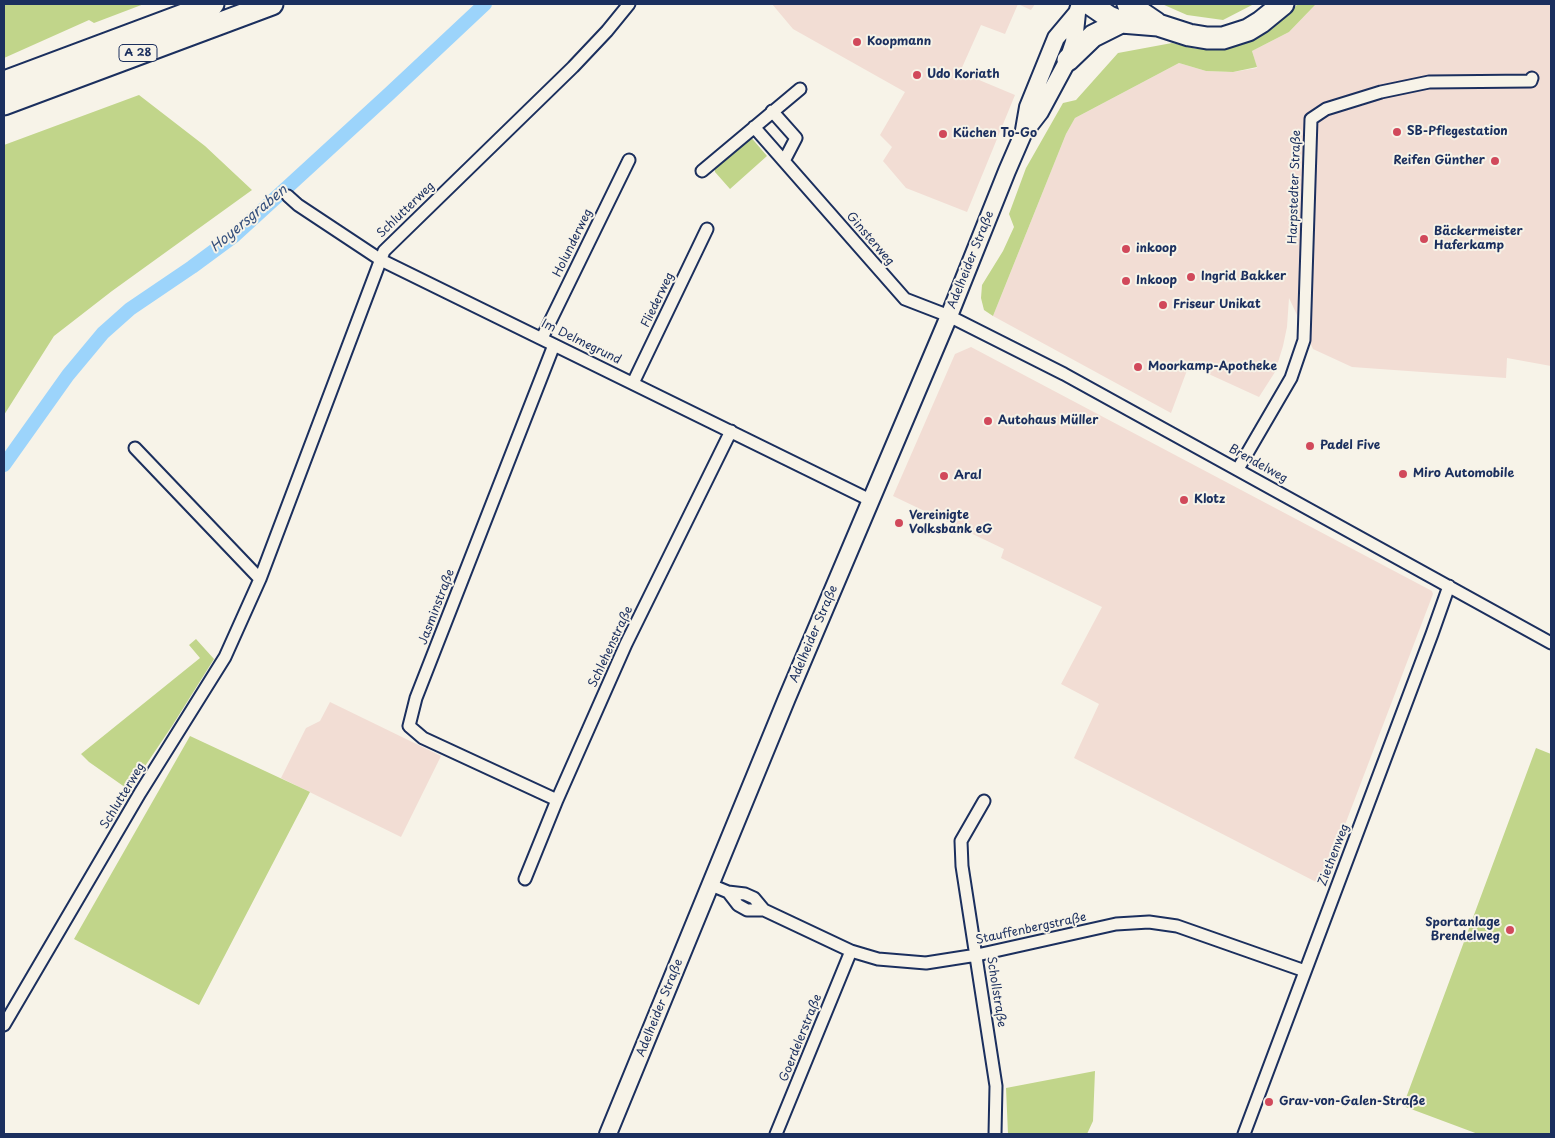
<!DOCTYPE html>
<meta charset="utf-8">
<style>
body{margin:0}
#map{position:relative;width:1555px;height:1138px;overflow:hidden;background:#f7f3e8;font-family:"Playpen Sans",sans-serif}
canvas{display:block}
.frame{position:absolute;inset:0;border:5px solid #1b2f5e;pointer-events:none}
</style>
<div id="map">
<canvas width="1555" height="1138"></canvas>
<div class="frame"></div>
</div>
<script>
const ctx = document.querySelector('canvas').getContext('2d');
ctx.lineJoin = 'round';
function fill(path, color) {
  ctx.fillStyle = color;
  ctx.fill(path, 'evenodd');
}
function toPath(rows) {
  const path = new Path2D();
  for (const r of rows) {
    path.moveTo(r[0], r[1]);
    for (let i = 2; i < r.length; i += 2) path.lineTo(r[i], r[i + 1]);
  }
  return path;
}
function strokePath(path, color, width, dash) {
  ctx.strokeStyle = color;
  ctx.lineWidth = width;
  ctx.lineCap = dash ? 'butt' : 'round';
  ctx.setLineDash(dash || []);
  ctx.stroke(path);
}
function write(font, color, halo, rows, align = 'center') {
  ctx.font = font + ' "Playpen Sans",sans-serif';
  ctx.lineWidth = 4;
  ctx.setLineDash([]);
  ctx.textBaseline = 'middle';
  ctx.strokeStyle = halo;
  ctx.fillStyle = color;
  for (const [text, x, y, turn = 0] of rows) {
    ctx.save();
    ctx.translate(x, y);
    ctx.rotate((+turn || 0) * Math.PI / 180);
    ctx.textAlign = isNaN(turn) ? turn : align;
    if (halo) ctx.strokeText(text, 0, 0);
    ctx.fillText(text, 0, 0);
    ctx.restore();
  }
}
fill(toPath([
 [772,4,1035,4,1031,10,1018,4,1005,34,981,25,960,72,1015,95,967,212,906,188,883,161,892,147,880,135,905,92,793,29],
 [1316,4,1551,4,1551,366,1507,358,1506,378,1352,367,1313,349,1289,298,1287,327,1283,346,1275,372,1259,397,1189,365,1171,413,993,316,1066,134,1075,118,1179,63,1206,71,1233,72,1257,68,1252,51,1289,32],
 [971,347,1432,591,1433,594,1322,885,1074,758,1099,704,1061,684,1102,607,1001,558,1004,549,893,496,955,354],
 [330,702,441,756,401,837,281,778,306,728,320,721]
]), '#f2ddd4');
fill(toPath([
 [4,4,144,4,94,23,89,20,4,58],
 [1162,4,1254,4,1223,20,1187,15],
 [1298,4,1316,4,1289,32,1252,51,1257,67,1233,72,1206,71,1179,63,1075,118,1066,134,993,316,984,310,981,298,982,285,1003,251,1014,227,1009,214,1026,168,1063,103,1076,100,1118,53,1172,43,1197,49,1224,48,1252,38,1272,29],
 [139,95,205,146,252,190,112,291,54,336,4,415,4,145],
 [749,135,767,156,730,189,715,172,715,165],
 [196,639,214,659,172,726,129,790,89,762,81,754,200,658,189,645],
 [190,736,310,792,199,1005,74,939],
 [1536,748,1551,754,1551,1134,1478,1134,1403,1106],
 [1095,1071,1093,1121,1087,1134,1008,1134,1006,1088]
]), '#c1d58a');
strokePath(toPath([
 [4,465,68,375,103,333,130,309,192,267,234,236,389,94,485,4]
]), '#9cd4fb', 14);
const street = toPath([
 [772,111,796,138,784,161],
 [754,127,905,299,949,316,1064,374,1551,643],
 [702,171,800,89],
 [288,196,298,205,381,260,870,500],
 [542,338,629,160],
 [554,345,416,698,409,726,423,738,557,800],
 [633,383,707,229],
 [135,448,260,579],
 [1238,469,1291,378,1304,340,1311,119,1326,109,1381,92,1429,82,1531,81,1532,78],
 [984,801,961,841,962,866,996,1086,995,1134],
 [525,879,557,800,626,644,731,431],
 [711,885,728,892,745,894,754,898,764,910,851,951,878,959,926,963,977,955,1116,924,1149,922,1177,926,1305,971],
 [728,892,738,905,747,910,764,910],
 [4,1025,140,793,225,657,260,579,384,251,573,67,607,31,629,4],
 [776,1134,851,951],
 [1244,1134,1432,634,1449,586]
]);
const secondary = toPath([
 [1024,130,1028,107,1056,38,1077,13],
 [608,1134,787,698,949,316,1007,171,1023,134,1040,112,1068,60,1074,42,1077,13,1080,4]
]);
const highway = toPath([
 [1090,4,1109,17,1121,22,1158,25,1189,35,1207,38,1223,38,1248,30,1261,22,1283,4],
 [1128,4,1156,23],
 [1068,60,1093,36,1121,22],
 [4,82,213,4],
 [4,104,272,4]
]);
strokePath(street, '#1b2f5e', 15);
strokePath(secondary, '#1b2f5e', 20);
strokePath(highway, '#1b2f5e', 25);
strokePath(street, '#f7f3e8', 11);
strokePath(secondary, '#f7f3e8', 16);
strokePath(highway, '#f7f3e8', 21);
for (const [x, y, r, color] of [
 [857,42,5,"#d1495b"],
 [917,75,5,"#d1495b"],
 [1397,132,5,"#d1495b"],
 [943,134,5,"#d1495b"],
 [1495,161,5,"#d1495b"],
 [1424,239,5,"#d1495b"],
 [1126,249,5,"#d1495b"],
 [1191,277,5,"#d1495b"],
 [1126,281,5,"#d1495b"],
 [1163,305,5,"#d1495b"],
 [1138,367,5,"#d1495b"],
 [988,421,5,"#d1495b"],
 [1310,446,5,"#d1495b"],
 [1403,474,5,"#d1495b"],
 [944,476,5,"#d1495b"],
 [1184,500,5,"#d1495b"],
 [899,523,5,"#d1495b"],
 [1510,930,5,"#d1495b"],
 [1269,1102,5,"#d1495b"]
]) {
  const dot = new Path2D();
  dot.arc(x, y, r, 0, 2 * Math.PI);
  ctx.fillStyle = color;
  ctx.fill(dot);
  strokePath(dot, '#f7f3e8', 2);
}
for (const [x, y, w] of [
 [138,53,38]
]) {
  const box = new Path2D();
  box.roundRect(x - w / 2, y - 8.5, w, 17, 4);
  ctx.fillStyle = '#f7f3e8';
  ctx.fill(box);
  strokePath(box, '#1b2f5e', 1);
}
write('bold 11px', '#1b2f5e', null, [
 ["A 28",138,53]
]);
write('bold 12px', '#1b2f5e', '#f7f3e8', [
 ["Koopmann",867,42],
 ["Udo Koriath",927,75],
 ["SB-Pflegestation",1407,132],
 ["Küchen To-Go",953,134],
 ["Reifen Günther",1485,161,"right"],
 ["Bäckermeister",1434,232],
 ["Haferkamp",1434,246],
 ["inkoop",1136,249],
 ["Ingrid Bakker",1201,277],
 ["Inkoop",1136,281],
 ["Friseur Unikat",1173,305],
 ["Moorkamp-Apotheke",1148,367],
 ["Autohaus Müller",998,421],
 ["Padel Five",1320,446],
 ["Miro Automobile",1413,474],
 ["Aral",954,476],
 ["Klotz",1194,500],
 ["Vereinigte",909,516],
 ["Volksbank eG",909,530],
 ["Sportanlage",1500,923,"right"],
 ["Brendelweg",1500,937,"right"],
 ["Grav-von-Galen-Straße",1279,1102]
], 'left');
write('12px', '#1b2f5e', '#f7f3e8', [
 ["Harpstedter Straße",1295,187,-88],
 ["Schlutterweg",406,210,-44],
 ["Ginsterweg",870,239,49],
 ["Holunderweg",573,243,-64],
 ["Adelheider Straße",971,260,-68],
 ["Fliederweg",658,300,-64],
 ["Im Delmegrund",581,342,26],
 ["Brendelweg",1258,464,29],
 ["Jasminstraße",437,607,-69],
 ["Adelheider Straße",814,634,-67],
 ["Schlehenstraße",611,647,-65],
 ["Schlutterweg",123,796,-59],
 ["Ziethenweg",1334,855,-69],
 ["Stauffenbergstraße",1031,929,-12],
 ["Schollstraße",996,992,81],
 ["Adelheider Straße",660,1008,-68],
 ["Goerdelerstraße",801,1038,-68]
]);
write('italic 14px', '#35507d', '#f7f3e8', [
 ["Hoyersgraben",249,219,-40]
]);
</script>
